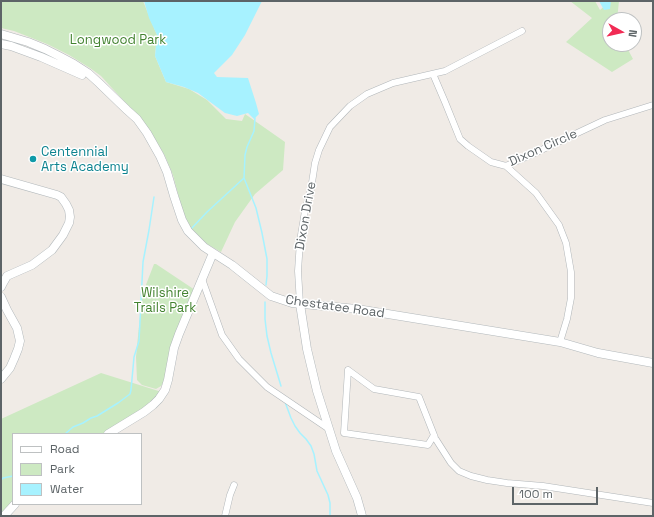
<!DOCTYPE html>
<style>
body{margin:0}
#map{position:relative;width:654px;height:517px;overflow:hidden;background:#f0ebe6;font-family:"Space Grotesk",sans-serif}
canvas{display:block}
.frame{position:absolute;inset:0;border:2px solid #5d6467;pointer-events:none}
.legend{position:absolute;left:12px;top:433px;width:130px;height:72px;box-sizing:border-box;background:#fff;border:1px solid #bec1c2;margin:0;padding:5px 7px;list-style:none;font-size:12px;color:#5d6467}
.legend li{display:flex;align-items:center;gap:8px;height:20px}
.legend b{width:20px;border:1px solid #bec1c2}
.north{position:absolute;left:602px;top:12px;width:40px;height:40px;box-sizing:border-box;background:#fff;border:1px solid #bec1c2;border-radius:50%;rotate:98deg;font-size:11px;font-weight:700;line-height:16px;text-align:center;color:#5d6467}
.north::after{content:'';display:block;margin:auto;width:14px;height:18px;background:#f12b54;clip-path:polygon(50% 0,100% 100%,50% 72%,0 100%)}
.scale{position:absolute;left:512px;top:487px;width:86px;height:18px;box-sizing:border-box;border:2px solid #5d6467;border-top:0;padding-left:5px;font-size:12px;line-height:14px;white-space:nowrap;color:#5d6467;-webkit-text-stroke:3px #fff;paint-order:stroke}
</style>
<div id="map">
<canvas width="654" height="517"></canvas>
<div class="frame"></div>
<ul class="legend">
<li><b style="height:5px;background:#fff"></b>Road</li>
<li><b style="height:11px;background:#cde9c2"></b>Park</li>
<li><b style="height:11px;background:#a7f2ff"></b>Water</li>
</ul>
<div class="north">N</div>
<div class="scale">100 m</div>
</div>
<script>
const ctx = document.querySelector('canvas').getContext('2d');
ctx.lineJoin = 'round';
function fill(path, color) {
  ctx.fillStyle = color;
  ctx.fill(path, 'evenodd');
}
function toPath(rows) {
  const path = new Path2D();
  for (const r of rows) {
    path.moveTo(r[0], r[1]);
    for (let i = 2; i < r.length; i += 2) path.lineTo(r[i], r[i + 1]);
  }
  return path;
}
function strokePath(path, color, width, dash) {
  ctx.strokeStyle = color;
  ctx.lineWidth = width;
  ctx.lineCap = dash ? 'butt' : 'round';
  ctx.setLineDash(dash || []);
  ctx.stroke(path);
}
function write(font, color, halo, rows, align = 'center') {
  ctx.font = font + ' "Space Grotesk",sans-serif';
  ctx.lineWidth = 3;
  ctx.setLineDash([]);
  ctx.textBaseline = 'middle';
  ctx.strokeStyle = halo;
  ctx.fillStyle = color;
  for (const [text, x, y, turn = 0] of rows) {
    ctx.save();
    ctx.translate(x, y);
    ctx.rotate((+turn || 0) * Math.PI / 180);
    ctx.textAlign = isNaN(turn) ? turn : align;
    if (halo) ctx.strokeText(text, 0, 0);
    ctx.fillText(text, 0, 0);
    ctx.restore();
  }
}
fill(toPath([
 [1,1,143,1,157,35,155,56,166,82,189,89,207,100,226,119,242,121,245,114,285,142,283,170,255,194,235,222,221,252,207,244,196,235,188,224,182,209,173,175,165,156,152,134,138,116,111,87,101,76,90,68,69,55,47,44,14,31,1,28],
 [570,1,595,1,600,10,610,1,619,1,617,20,610,20,610,44,625,44,633,59,612,72,566,42,592,18],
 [154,264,156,264,195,290,165,381,161,386,156,389,142,385,137,380,136,357,142,295],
 [101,373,165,393,113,434,13,434,13,504,1,516,1,419]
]), '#cde9c2');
fill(toPath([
 [144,1,262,1,245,35,232,55,214,73,217,77,248,78,256,103,259,114,254,119,248,113,237,116,225,113,198,93,184,87,166,82,155,56,157,35,149,18],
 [599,1,611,1,610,9,604,10]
]), '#a7f2ff');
strokePath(toPath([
 [255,118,254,131,247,147,245,155,244,178,256,208,262,233,267,259,267,276,266,285],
 [191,229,207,212,244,178],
 [265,302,265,319,267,336,271,353,281,386],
 [285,402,291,418,295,426,300,433,306,439,311,446,314,454,317,471,328,495,330,503,330,516],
 [65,434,73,427,83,423,91,418,97,416,118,403,130,394,131,390,134,357,139,341,143,262,149,230,154,197],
 [1,480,3,478,13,476]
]), '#a7f2ff', 1.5);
const street = toPath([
 [433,74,445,102,460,139,468,146,491,162,506,166,537,152,605,120,653,105],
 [506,166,536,193,559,225,566,243,571,272,571,298,567,319,560,342],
 [202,279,222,335,239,359,267,387,329,429],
 [300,304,298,271,300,241,305,211,311,189,315,163,319,150,330,127,350,106,367,94,393,83,445,71,522,31],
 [348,370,374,389,419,397,434,435,428,445,344,433,348,370],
 [434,435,435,438,451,463,459,471,471,476,487,480,507,483,543,486,653,503],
 [225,516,230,495,234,485]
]);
const secondary = toPath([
 [1,34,28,42,45,49,59,56,74,64,88,73,99,83,127,110,137,119,147,133,160,156,167,172,174,196,182,220,188,231,204,247,232,265,271,296,292,303,357,309,560,342,598,353,653,363],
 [1,44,11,46,41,57,82,75],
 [1,179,57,195,61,197,66,204,69,210,70,217,69,223,63,235,52,250,32,265,7,276,3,283,1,287],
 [1,297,7,310,17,328,20,341,18,349,14,359,10,368,1,379],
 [300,304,307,349,317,391,336,451,357,498,361,512,362,516],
 [108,434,144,412,153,405,159,399,165,390,168,380,174,348,179,334,213,253],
 [4,516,15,504]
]);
strokePath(street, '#b1b6b9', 7);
strokePath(secondary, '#b2b8bb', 9);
strokePath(street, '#fff', 6);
strokePath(secondary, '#fff', 8);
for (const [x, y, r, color] of [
 [33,159,4,"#0f9aa8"]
]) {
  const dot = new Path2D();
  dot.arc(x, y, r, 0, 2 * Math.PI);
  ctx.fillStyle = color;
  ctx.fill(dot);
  strokePath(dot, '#fff', 1.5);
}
write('13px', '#438330', '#fff', [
 ["Longwood Park",118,40],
 ["Wilshire",165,293],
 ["Trails Park",165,308]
]);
write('13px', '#5d6467', '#fff', [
 ["Dixon Circle",543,148,-24],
 ["Dixon Drive",306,216,-80],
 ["Chestatee Road",335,307,8]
]);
write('13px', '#0d838f', '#fff', [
 ["Centennial",41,152],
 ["Arts Academy",41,167]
], 'left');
</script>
